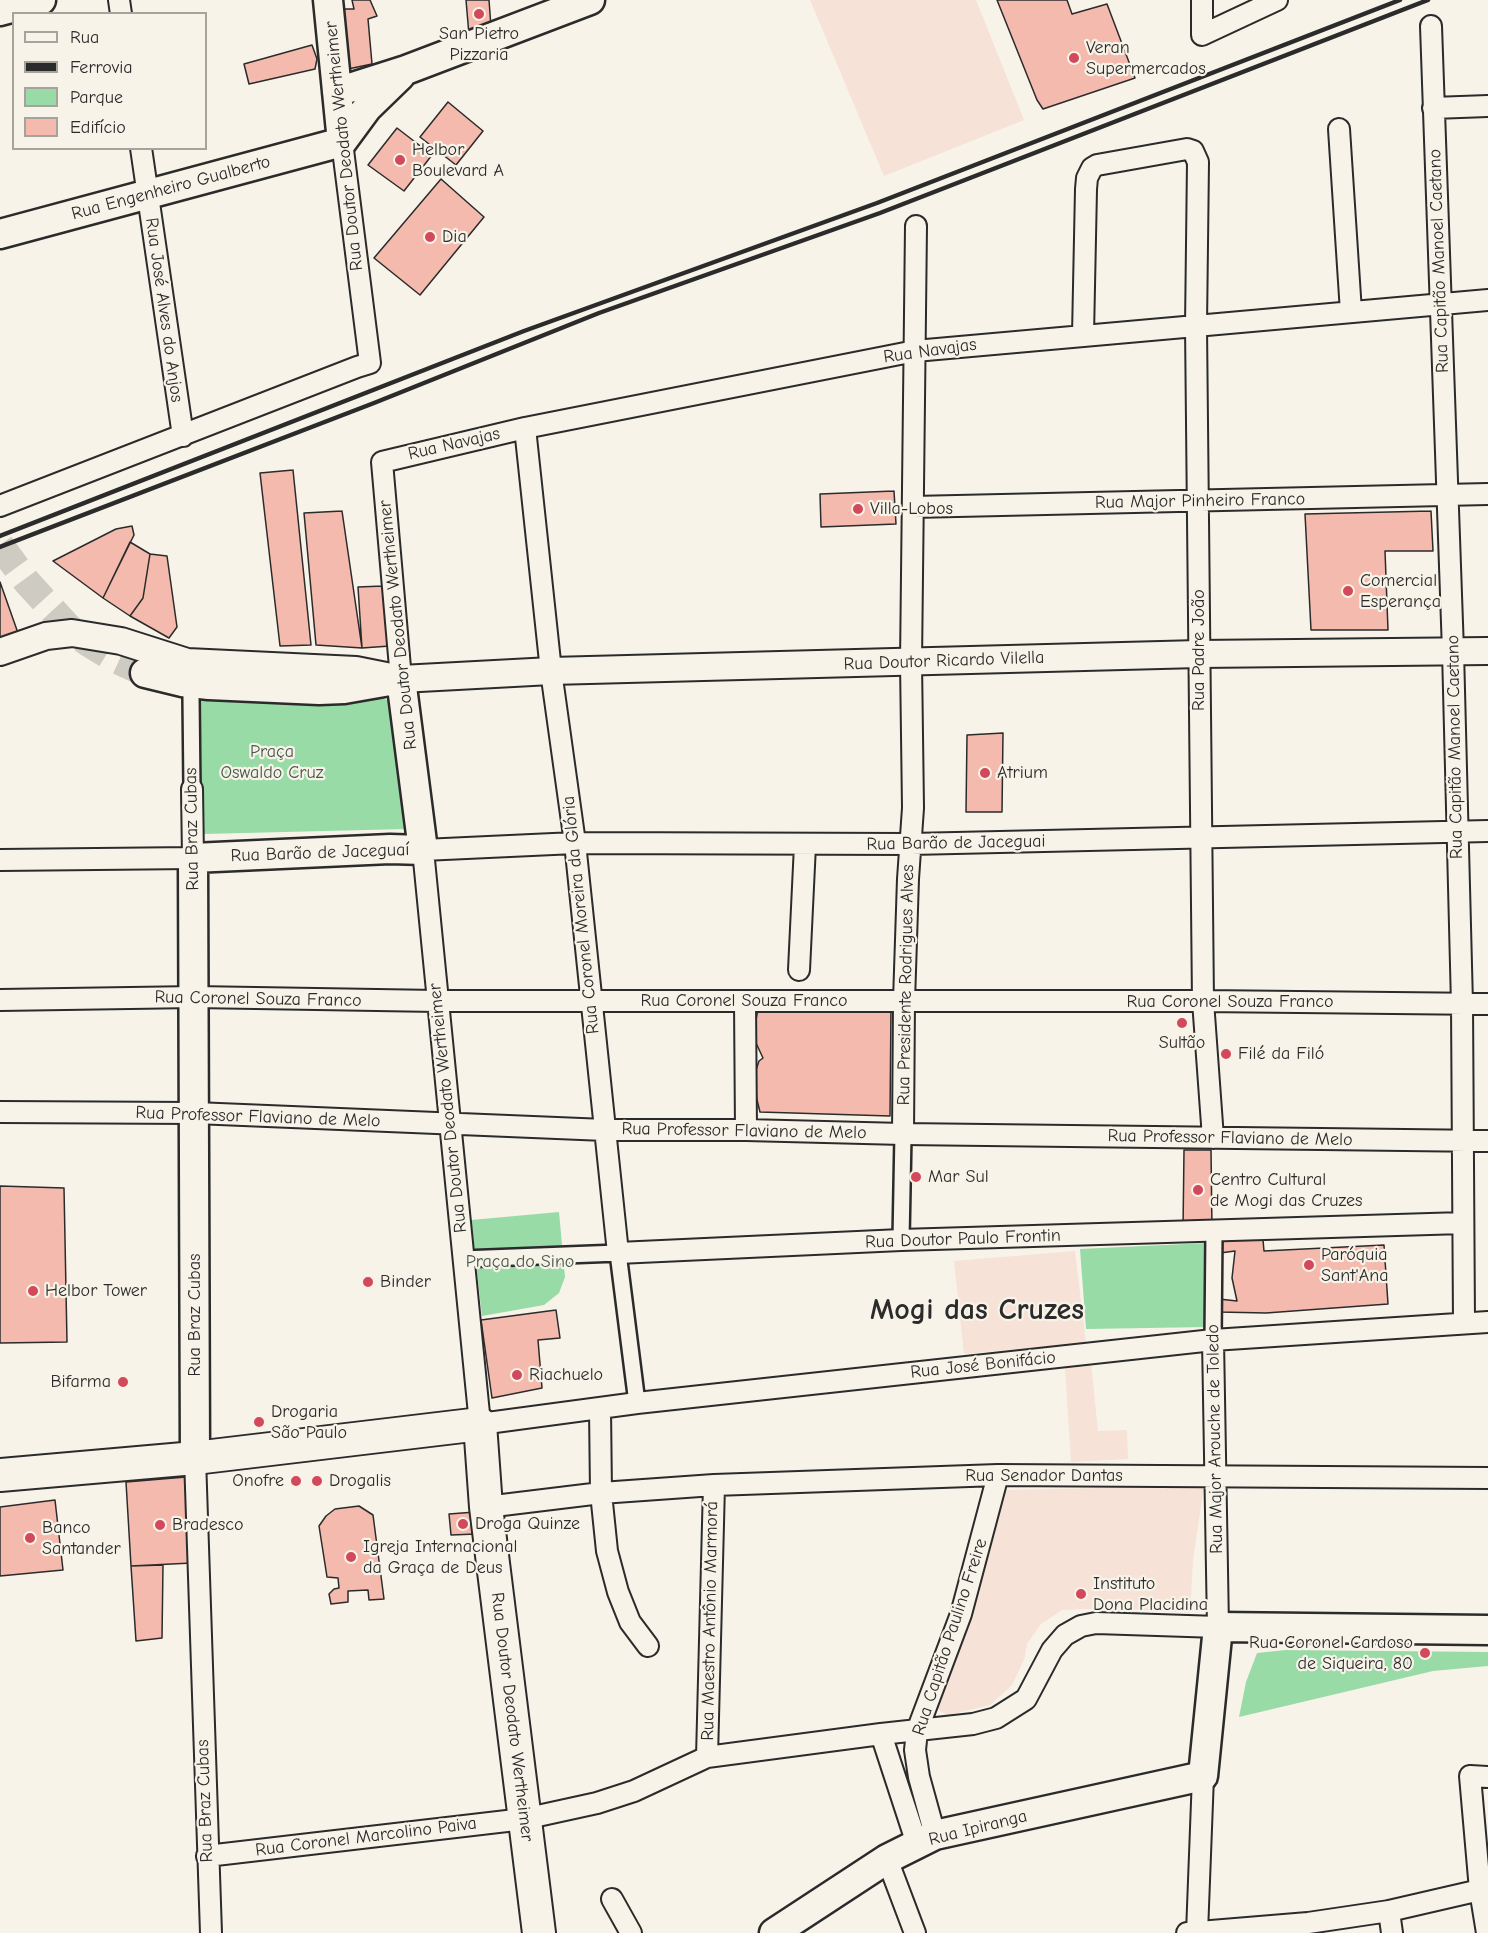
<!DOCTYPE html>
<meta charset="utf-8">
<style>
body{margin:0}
#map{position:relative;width:1488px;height:1933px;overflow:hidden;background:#f7f3e8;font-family:"Comic Neue",sans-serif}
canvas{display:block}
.legend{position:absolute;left:12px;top:12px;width:195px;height:138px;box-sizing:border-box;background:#f7f3e8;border:2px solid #a5a39c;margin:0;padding:8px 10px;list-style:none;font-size:18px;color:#2b2b2b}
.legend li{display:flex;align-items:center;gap:12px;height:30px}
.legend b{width:30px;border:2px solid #a5a39c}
</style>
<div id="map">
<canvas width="1488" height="1933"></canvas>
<ul class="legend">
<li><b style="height:8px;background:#f7f3e8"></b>Rua</li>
<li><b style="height:8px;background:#2b2b2b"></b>Ferrovia</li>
<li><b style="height:16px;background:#98dba7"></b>Parque</li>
<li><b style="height:16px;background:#f4baad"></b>Edifício</li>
</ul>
</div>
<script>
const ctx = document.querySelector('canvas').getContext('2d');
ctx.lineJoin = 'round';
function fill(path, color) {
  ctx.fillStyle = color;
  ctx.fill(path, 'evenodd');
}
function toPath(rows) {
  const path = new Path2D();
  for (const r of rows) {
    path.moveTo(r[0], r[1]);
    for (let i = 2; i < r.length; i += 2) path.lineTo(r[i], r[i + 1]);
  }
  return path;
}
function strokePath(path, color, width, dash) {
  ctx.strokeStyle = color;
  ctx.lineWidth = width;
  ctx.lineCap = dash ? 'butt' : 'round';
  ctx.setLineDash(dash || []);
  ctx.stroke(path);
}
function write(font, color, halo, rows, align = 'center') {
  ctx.font = font + ' "Comic Neue",sans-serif';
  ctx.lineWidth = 4.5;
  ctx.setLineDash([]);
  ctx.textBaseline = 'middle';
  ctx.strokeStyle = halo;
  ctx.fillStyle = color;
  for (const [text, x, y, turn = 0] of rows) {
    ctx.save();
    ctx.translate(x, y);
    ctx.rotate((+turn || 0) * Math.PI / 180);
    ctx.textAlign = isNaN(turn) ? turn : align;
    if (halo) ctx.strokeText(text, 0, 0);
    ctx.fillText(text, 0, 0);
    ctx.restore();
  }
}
fill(toPath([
 [810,0,976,0,1024,120,884,176],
 [1075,1251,1086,1343,964,1354,954,1261],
 [1091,1363,1098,1431,1127,1430,1128,1459,1071,1462,1065,1366],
 [1204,1486,1193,1560,1190,1613,1112,1608,1062,1610,1041,1624,1027,1644,1024,1660,1012,1685,990,1705,948,1715,941,1712,935,1705,997,1501,1007,1490]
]), '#f6e2d6');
fill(toPath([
 [200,688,367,693,396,703,407,829,203,834],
 [559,1212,565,1277,559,1293,544,1305,482,1316,471,1220],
 [1207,1243,1208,1327,1086,1329,1080,1249],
 [1286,1650,1488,1652,1488,1666,1433,1671,1239,1717,1246,1682,1257,1653]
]), '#98dba7');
const building = toPath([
 [352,0,370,0,377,16,368,19,372,64,348,69,343,9,354,9,352,0],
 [466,0,489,0,491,27,469,35,466,0],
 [997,0,1067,0,1072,14,1107,4,1135,78,1043,109,1037,100,997,0],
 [312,45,317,59,315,69,249,84,244,64,312,45],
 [448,102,483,131,456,165,420,137,448,102],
 [397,128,432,155,404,191,368,165,397,128],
 [441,179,484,217,420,295,374,258,441,179],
 [293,470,311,645,280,646,260,473,293,470],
 [894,491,896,524,821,527,820,494,894,491],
 [342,511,362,648,316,645,304,513,342,511],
 [1431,511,1433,551,1385,551,1388,630,1311,630,1305,514,1431,511],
 [132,526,134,535,103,598,53,561,116,529,132,526],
 [130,542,150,554,143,598,130,616,103,598,130,542],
 [150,554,167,556,177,627,169,638,130,616,143,598,150,554],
 [0,582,18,633,0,640,0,582],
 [383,586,390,646,362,648,358,587,383,586],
 [1003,733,1002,812,966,812,967,735,1003,733],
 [891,1008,890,1116,760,1112,754,1088,755,1073,759,1061,763,1058,756,1043,754,1030,758,1009,891,1008],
 [1184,1150,1211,1150,1212,1229,1183,1230,1184,1150],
 [0,1186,64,1188,67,1342,0,1343,0,1186],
 [1238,1239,1263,1240,1264,1251,1384,1245,1388,1304,1266,1313,1219,1312,1219,1299,1237,1301,1232,1278,1235,1251,1220,1253,1218,1241,1238,1239],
 [556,1310,560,1338,538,1340,542,1388,492,1398,481,1320,556,1310],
 [186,1477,192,1563,131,1566,126,1482,186,1477],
 [55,1500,63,1570,0,1576,0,1507,55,1500],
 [359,1506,373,1515,384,1599,369,1600,368,1590,348,1591,348,1602,331,1604,329,1594,334,1589,339,1588,338,1578,327,1577,319,1526,326,1516,335,1509,359,1506],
 [475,1512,476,1534,451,1535,449,1514,475,1512],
 [163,1565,162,1638,136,1641,131,1566,163,1565]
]);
fill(building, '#f4baad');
strokePath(building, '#2b2b2b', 1.5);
strokePath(toPath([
 [0,545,27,582,68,627,87,642,113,658,145,673]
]), '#cecbc2', 28, [28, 14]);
const pedestrian = toPath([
 [191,696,192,789],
 [901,1240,903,1134],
 [462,1259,618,1253,637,1403],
 [1213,1340,1214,1232]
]);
const minor = toPath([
 [119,0,121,14],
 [1202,0,1202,35,1277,0],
 [1431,26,1453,651,1462,1004,1464,1323],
 [1433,108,1488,106],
 [1339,129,1351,312],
 [141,148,183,436],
 [1083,335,1086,189,1087,178,1092,168,1097,165,1187,149,1193,151,1198,162,1196,326,1203,1001,1213,1138],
 [525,428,551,671,575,843,618,1253,901,1240,1463,1223],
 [0,506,357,367,370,363,342,142],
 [913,507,1488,494],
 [401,679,382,462,525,428,915,351,1488,300],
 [1488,831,911,844,575,843,423,850,480,1424,637,1403,1213,1340,1488,1322],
 [0,860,193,858,192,789],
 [799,970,805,845],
 [0,1000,195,997,437,1001,1203,1001,1488,1004],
 [745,1002,746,1130],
 [0,1112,195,1113,605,1130,746,1130,903,1134,1488,1141],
 [903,1134,904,1001,908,879,913,808,911,662,916,226],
 [600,1409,601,1493,607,1551,618,1592,630,1622,648,1646],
 [195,1458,211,1933],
 [486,1507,601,1493,714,1485,998,1475,1488,1478],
 [881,1734,917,1844],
 [707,1757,714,1485],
 [935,1835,919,1777,915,1750,917,1731,961,1614,998,1475],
 [207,1856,524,1819,597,1803,634,1791,707,1757,881,1734,973,1724,996,1718,1026,1699,1052,1650,1065,1635,1081,1626,1096,1623,1218,1627,1213,1340],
 [887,1859,915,1933],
 [612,1899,631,1933],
 [1389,1911,1392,1933],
 [1187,1933,1308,1923,1389,1911,1480,1890],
 [1197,1933,1203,1776],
 [1487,1933,1480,1890,1470,1776,1488,1777]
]);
const tertiary = toPath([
 [0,652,46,636,72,633,121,641,187,662,356,670,401,679,551,671,1199,654,1488,651]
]);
const secondary = toPath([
 [328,0,342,142],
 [0,11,41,0],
 [337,92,406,70,590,0],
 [342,142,367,108,400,76],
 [0,234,342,142],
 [145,673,182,682,209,685,319,690,344,689,401,679,423,850,390,849,193,858,195,1458],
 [774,1933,887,1859,935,1835,1203,1776,1218,1627,1488,1630]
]);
const primary = toPath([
 [0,1475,195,1458,480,1424,486,1507,539,1933]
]);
strokePath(pedestrian, '#2b2b2b', 20);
strokePath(minor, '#2b2b2b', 24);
strokePath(tertiary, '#2b2b2b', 30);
strokePath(secondary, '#2b2b2b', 33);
strokePath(primary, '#2b2b2b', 36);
strokePath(pedestrian, '#f7f3e8', 15);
strokePath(minor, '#f7f3e8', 20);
strokePath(tertiary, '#f7f3e8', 26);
strokePath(secondary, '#f7f3e8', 28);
strokePath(primary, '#f7f3e8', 32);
strokePath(toPath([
 [0,536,524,331,877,203,1400,0],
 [0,547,374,403,599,313,880,213,1428,0]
]), '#2b2b2b', 4.5);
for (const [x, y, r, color] of [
 [479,14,6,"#d1495b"],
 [1074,58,6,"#d1495b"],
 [400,160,6,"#d1495b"],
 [430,237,6,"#d1495b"],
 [858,509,6,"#d1495b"],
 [1348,591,6,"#d1495b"],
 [985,773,6,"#d1495b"],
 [1182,1023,6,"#d1495b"],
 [1226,1054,6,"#d1495b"],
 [916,1177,6,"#d1495b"],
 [1198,1190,6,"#d1495b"],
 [1309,1265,6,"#d1495b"],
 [368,1282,6,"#d1495b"],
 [33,1291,6,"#d1495b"],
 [517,1375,6,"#d1495b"],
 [123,1382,6,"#d1495b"],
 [259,1422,6,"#d1495b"],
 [296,1481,6,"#d1495b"],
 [317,1481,6,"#d1495b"],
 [463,1524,6,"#d1495b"],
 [160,1525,6,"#d1495b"],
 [30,1538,6,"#d1495b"],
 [351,1557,6,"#d1495b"],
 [1081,1594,6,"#d1495b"],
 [1425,1653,6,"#d1495b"]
]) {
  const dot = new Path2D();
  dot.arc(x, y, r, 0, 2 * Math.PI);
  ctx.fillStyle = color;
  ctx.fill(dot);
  strokePath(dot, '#f7f3e8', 2);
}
write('18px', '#2b2b2b', '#f7f3e8', [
 ["San Pietro",479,34,"center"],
 ["Pizzaria",479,55,"center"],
 ["Veran",1086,48],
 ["Supermercados",1086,69],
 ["Helbor",412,150],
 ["Boulevard A",412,171],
 ["Dia",442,237],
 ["Villa-Lobos",870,509],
 ["Comercial",1360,581],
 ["Esperança",1360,602],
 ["Atrium",997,773],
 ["Sultão",1182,1043,"center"],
 ["Filé da Filó",1238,1054],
 ["Mar Sul",928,1177],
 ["Centro Cultural",1210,1180],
 ["de Mogi das Cruzes",1210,1201],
 ["Paróquia",1321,1255],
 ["Sant'Ana",1321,1276],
 ["Binder",380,1282],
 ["Helbor Tower",45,1291],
 ["Riachuelo",529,1375],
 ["Bifarma",111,1382,"right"],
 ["Drogaria",271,1412],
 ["São Paulo",271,1433],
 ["Onofre",284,1481,"right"],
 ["Drogalis",329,1481],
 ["Droga Quinze",475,1524],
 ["Bradesco",172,1525],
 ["Banco",42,1528],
 ["Santander",42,1549],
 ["Igreja Internacional",363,1547],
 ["da Graça de Deus",363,1568],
 ["Instituto",1093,1584],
 ["Dona Placidina",1093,1605],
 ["Rua Coronel Cardoso",1413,1643,"right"],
 ["de Siqueira, 80",1413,1664,"right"]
], 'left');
write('18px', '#2b2b2b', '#f7f3e8', [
 ["Rua Doutor Deodato Wertheimer",344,146,-96],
 ["Rua Engenheiro Gualberto",171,188,-15],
 ["Rua Capitão Manoel Caetano",1439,261,-92],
 ["Rua José Alves do Anjos",164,310,82],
 ["Rua Navajas",930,351,-8],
 ["Rua Navajas",454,444,-13],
 ["Rua Major Pinheiro Franco",1200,501,-1],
 ["Rua Doutor Deodato Wertheimer",398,625,-96],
 ["Rua Padre João",1199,650,-90],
 ["Rua Doutor Ricardo Vilella",944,661,-2],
 ["Rua Capitão Manoel Caetano",1455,747,-91],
 ["Rua Braz Cubas",192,829,-91],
 ["Rua Barão de Jaceguai",956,843,-1],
 ["Rua Barão de Jaceguaí",320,853,-2],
 ["Rua Coronel Moreira da Glória",581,915,-96],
 ["Rua Presidente Rodrigues Alves",906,985,-89],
 ["Rua Coronel Souza Franco",258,999,1],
 ["Rua Coronel Souza Franco",744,1001],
 ["Rua Coronel Souza Franco",1230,1002],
 ["Rua Doutor Deodato Wertheimer",448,1108,-96],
 ["Rua Professor Flaviano de Melo",258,1117,2],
 ["Rua Professor Flaviano de Melo",744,1131,1],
 ["Rua Professor Flaviano de Melo",1230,1138,1],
 ["Rua Doutor Paulo Frontin",963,1239,-2],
 ["Rua Braz Cubas",195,1315,-90],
 ["Rua José Bonifácio",983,1365,-6],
 ["Rua Major Arouche de Toledo",1215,1439,-91],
 ["Rua Senador Dantas",1044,1476],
 ["Rua Maestro Antônio Marmorá",710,1621,-89],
 ["Rua Capitão Paulino Freire",950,1637,-72],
 ["Rua Doutor Deodato Wertheimer",512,1717,83],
 ["Rua Braz Cubas",205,1801,-92],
 ["Rua Ipiranga",978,1828,-14],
 ["Rua Coronel Marcolino Paiva",366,1837,-7]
]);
write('18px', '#46574a', '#f7f3e8', [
 ["Praça",272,752],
 ["Oswaldo Cruz",272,773],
 ["Praça do Sino",520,1262]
]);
write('bold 30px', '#2b2b2b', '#f7f3e8', [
 ["Mogi das Cruzes",977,1311]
]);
</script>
